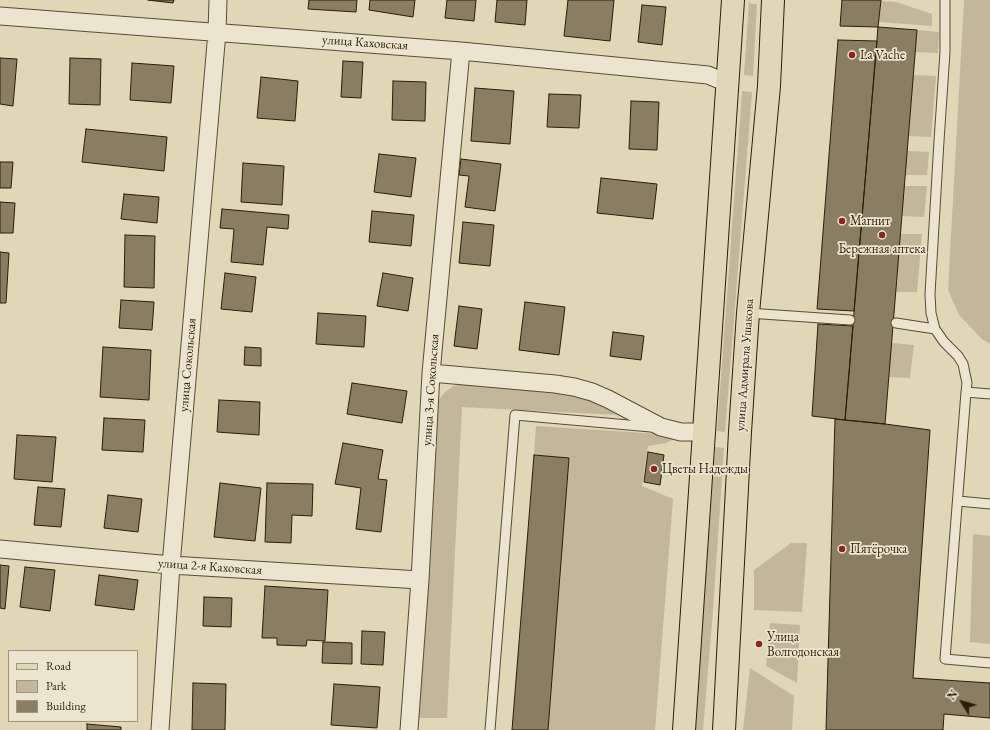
<!DOCTYPE html>
<meta charset="utf-8">
<style>
body{margin:0}
#map{position:relative;width:990px;height:730px;overflow:hidden;background:#e0d7b7;font-family:"EB Garamond",serif}
canvas{display:block}
.legend{position:absolute;left:8px;top:650px;width:130px;height:72px;box-sizing:border-box;background:#ebe5d0;border:1px solid #9f957f;margin:0;padding:5px 7px;list-style:none;font-size:12px;color:#2d1d06}
.legend li{display:flex;align-items:center;gap:8px;height:20px}
.legend b{width:20px;border:1px solid #9f957f}
.north{position:absolute;left:942px;top:682px;width:40px;height:40px;-webkit-text-stroke:3px #ebe5d0;paint-order:stroke;rotate:307deg;font-size:11px;font-weight:700;line-height:16px;text-align:center;color:#2d1d06}
.north::after{content:'';display:block;margin:auto;width:14px;height:18px;background:#2d1d06;clip-path:polygon(50% 0,100% 100%,50% 72%,0 100%)}
</style>
<div id="map">
<canvas width="990" height="730"></canvas>
<ul class="legend">
<li><b style="height:5px;background:#e0d7b7"></b>Road</li>
<li><b style="height:11px;background:#c2b799"></b>Park</li>
<li><b style="height:11px;background:#8a7e62"></b>Building</li>
</ul>
<div class="north">N</div>
</div>
<script>
const ctx = document.querySelector('canvas').getContext('2d');
ctx.lineJoin = 'round';
function fill(path, color) {
  ctx.fillStyle = color;
  ctx.fill(path, 'evenodd');
}
function toPath(rows) {
  const path = new Path2D();
  for (const r of rows) {
    path.moveTo(r[0], r[1]);
    for (let i = 2; i < r.length; i += 2) path.lineTo(r[i], r[i + 1]);
  }
  return path;
}
function strokePath(path, color, width, dash) {
  ctx.strokeStyle = color;
  ctx.lineWidth = width;
  ctx.lineCap = dash ? 'butt' : 'round';
  ctx.setLineDash(dash || []);
  ctx.stroke(path);
}
function write(font, color, halo, rows, align = 'center') {
  ctx.font = font + ' "EB Garamond",serif';
  ctx.lineWidth = 3.5;
  ctx.setLineDash([]);
  ctx.textBaseline = 'middle';
  ctx.strokeStyle = halo;
  ctx.fillStyle = color;
  for (const [text, x, y, turn = 0] of rows) {
    ctx.save();
    ctx.translate(x, y);
    ctx.rotate((+turn || 0) * Math.PI / 180);
    ctx.textAlign = isNaN(turn) ? turn : align;
    if (halo) ctx.strokeText(text, 0, 0);
    ctx.fillText(text, 0, 0);
    ctx.restore();
  }
}
fill(toPath([
 [964,0,990,0,990,344,982,339,959,315,948,290],
 [749,1,751,4,757,4,753,76,744,75],
 [880,1,896,2,932,14,932,26,879,22],
 [917,30,939,32,938,53,915,52],
 [913,75,936,76,931,137,908,136],
 [742,91,752,92,725,432,717,431],
 [907,151,929,152,927,175,905,175],
 [904,186,927,186,924,217,902,216],
 [900,234,922,234,917,292,895,292],
 [891,343,914,345,910,378,889,377],
 [462,384,558,391,582,397,599,404,617,415,462,407,447,718,419,718,434,412,438,401,444,393,453,386],
 [536,426,675,435,674,439,666,443,648,446,642,486,673,499,655,730,548,730,569,458,534,455],
 [715,447,724,448,713,610,703,730,695,730],
 [973,534,990,536,990,644,970,642],
 [791,543,807,543,802,612,754,610,754,570],
 [770,623,800,625,797,683,766,666],
 [750,668,794,696,792,730,743,730]
]), '#c2b799');
const building = toPath([
 [148,0,174,0,173,3,148,0],
 [309,0,357,0,356,12,308,9,309,0],
 [370,0,415,0,413,17,369,10,370,0],
 [447,0,476,0,474,21,445,18,447,0],
 [497,0,527,0,525,25,495,22,497,0],
 [568,0,614,0,610,41,564,36,568,0],
 [842,0,881,0,878,27,840,26,842,0],
 [642,5,666,7,662,45,638,42,642,5],
 [878,27,917,30,885,424,845,420,878,27],
 [838,40,877,41,854,311,817,309,838,40],
 [0,58,17,59,13,106,0,104,0,58],
 [70,58,101,59,100,105,69,104,70,58],
 [343,61,363,62,361,98,341,97,343,61],
 [132,63,174,66,171,103,130,100,132,63],
 [261,77,298,81,295,121,257,118,261,77],
 [393,81,426,82,425,121,392,120,393,81],
 [475,88,514,91,510,144,471,141,475,88],
 [549,94,581,95,579,128,547,127,549,94],
 [631,101,659,102,657,150,629,149,631,101],
 [86,129,167,137,164,171,82,162,86,129],
 [379,154,416,158,411,197,374,192,379,154],
 [461,159,501,164,495,211,465,207,469,176,459,175,461,159],
 [0,162,13,162,11,188,0,188,0,162],
 [243,163,284,166,282,205,241,202,243,163],
 [601,178,657,184,653,219,597,213,601,178],
 [124,194,159,197,157,223,121,219,124,194],
 [0,202,15,203,13,233,0,233,0,202],
 [222,209,289,215,288,229,267,227,263,265,231,262,234,229,220,228,222,209],
 [372,211,414,215,411,246,369,242,372,211],
 [463,222,494,225,490,266,459,263,463,222],
 [125,235,155,236,154,288,124,287,125,235],
 [0,252,9,253,6,303,0,303,0,252],
 [225,273,256,277,252,312,221,309,225,273],
 [383,273,413,278,408,311,377,306,383,273],
 [121,300,154,302,152,330,119,328,121,300],
 [525,302,565,307,559,355,519,350,525,302],
 [459,306,482,309,477,349,454,346,459,306],
 [318,313,366,316,364,347,316,344,318,313],
 [818,324,853,326,845,420,812,416,818,324],
 [613,332,644,336,641,360,610,356,613,332],
 [103,347,151,350,149,400,100,397,103,347],
 [245,347,261,348,261,366,244,365,245,347],
 [352,383,407,391,402,423,347,414,352,383],
 [219,400,260,402,259,435,217,432,219,400],
 [104,418,145,420,143,452,102,450,104,418],
 [835,419,885,424,930,430,913,678,990,683,990,718,944,714,943,730,826,730,835,419],
 [17,435,56,437,52,482,14,479,17,435],
 [343,443,383,450,378,479,387,480,381,532,356,529,361,488,335,484,343,443],
 [648,452,664,455,660,485,644,482,648,452],
 [534,455,569,458,548,730,512,730,534,455],
 [220,483,261,488,255,541,214,537,220,483],
 [267,483,313,484,312,516,292,515,291,543,265,542,267,483],
 [38,487,65,489,61,527,34,525,38,487],
 [108,495,142,499,138,532,104,528,108,495],
 [0,565,9,566,5,609,0,608,0,565],
 [25,567,55,570,50,611,20,607,25,567],
 [99,575,138,580,134,610,95,605,99,575],
 [265,586,328,590,325,641,307,640,306,646,277,645,277,638,262,638,265,586],
 [204,597,232,598,231,627,203,626,204,597],
 [362,631,385,632,383,665,361,664,362,631],
 [323,642,352,643,352,664,322,663,323,642],
 [193,683,226,684,225,730,192,730,193,683],
 [334,684,380,687,377,728,331,725,334,684],
 [87,724,121,727,121,730,87,730,87,724]
]);
fill(building, '#8a7e62');
strokePath(building, '#2d1d06', 1);
const service = toPath([
 [945,0,945,52,939,141,930,294,931,313,935,329,944,342,958,356,963,364,967,383,966,392,990,394],
 [748,313,850,320],
 [896,323,935,329],
 [966,392,945,659,990,663],
 [958,501,990,504],
 [490,730,515,415,651,427]
]);
const minor = toPath([
 [0,16,461,51,708,75,727,83],
 [431,373,555,384,574,387,592,392,608,399,661,427,681,432,703,432],
 [0,549,171,565,420,580],
 [160,730,171,565,217,32,218,0],
 [409,730,420,580,431,373,461,51]
]);
const primary = toPath([
 [684,730,733,0],
 [724,730,740,432,748,313,769,86,773,0]
]);
strokePath(service, '#5a4c32', 11);
strokePath(minor, '#5a4c32', 19);
strokePath(primary, '#2d1d06', 24);
strokePath(service, '#ebe5d0', 9);
strokePath(minor, '#ebe5d0', 17);
strokePath(primary, '#e0d7b7', 22);
for (const [x, y, r, color] of [
 [852,55,4,"#8f2418"],
 [842,221,4,"#8f2418"],
 [882,235,4,"#8f2418"],
 [654,469,4,"#8f2418"],
 [842,549,4,"#8f2418"],
 [759,644,4,"#8f2418"]
]) {
  const dot = new Path2D();
  dot.arc(x, y, r, 0, 2 * Math.PI);
  ctx.fillStyle = color;
  ctx.fill(dot);
  strokePath(dot, '#ebe5d0', 1.5);
}
write('13px', '#2d1d06', '#ebe5d0', [
 ["улица Каховская",365,43,4],
 ["улица Сокольская",188,365,-85],
 ["улица Адмирала Ушакова",745,365,-86],
 ["улица 3-я Сокольская",431,390,-86],
 ["улица 2-я Каховская",210,567,4]
]);
write('13px', '#2d1d06', '#ebe5d0', [
 ["La Vache",860,55],
 ["Магнит",850,221],
 ["Бережная аптека",882,249,"center"],
 ["Цветы Надежды",662,469],
 ["Пятёрочка",850,549],
 ["Улица",767,637],
 ["Волгодонская",767,652]
], 'left');
</script>
